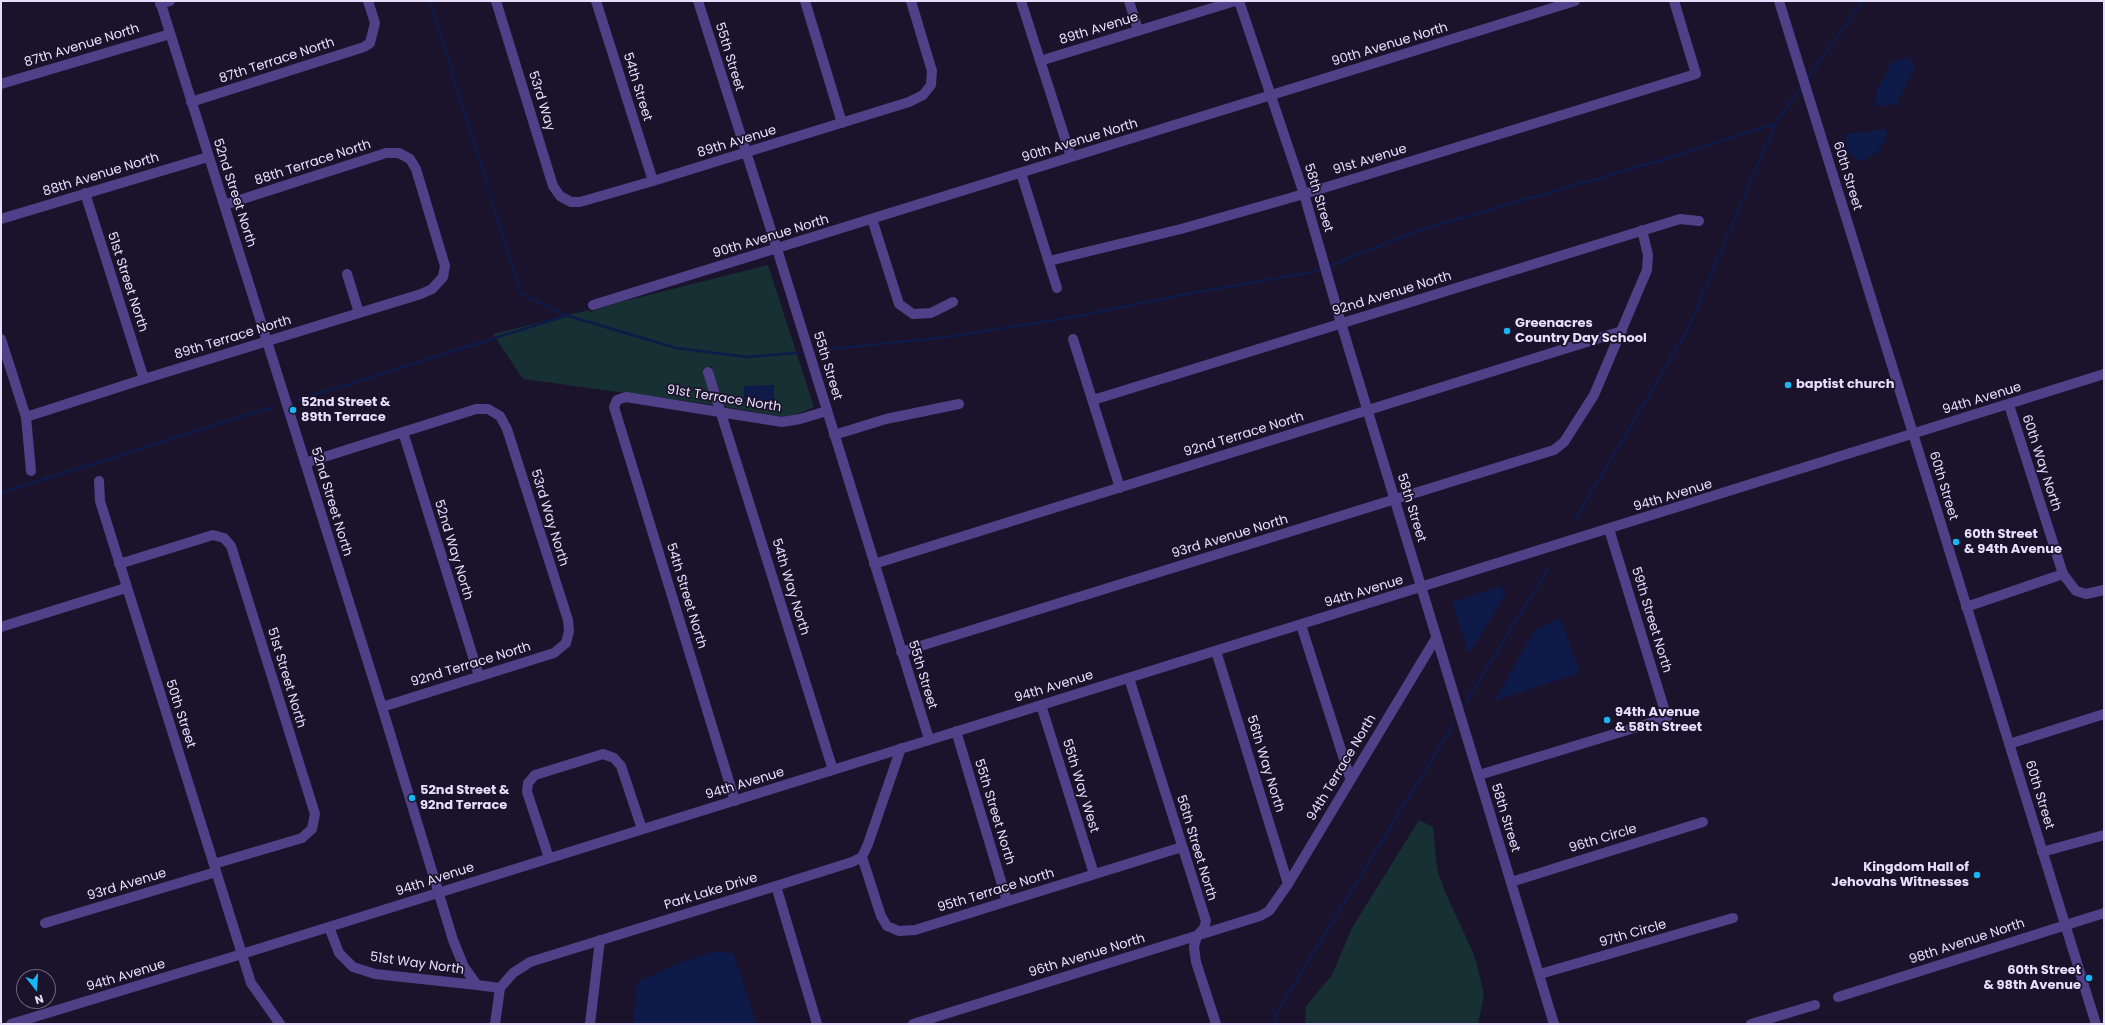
<!DOCTYPE html>
<style>
body{margin:0}
#map{position:relative;width:2105px;height:1025px;overflow:hidden;background:#1b132b;font-family:Poppins,sans-serif}
canvas{display:block}
.frame{position:absolute;inset:0;border:2px solid #e7defd;pointer-events:none}
.north{position:absolute;left:16px;top:969px;width:40px;height:40px;box-sizing:border-box;background:#1b132b;border:1px solid #6d647f;border-radius:50%;rotate:163deg;font-size:11px;font-weight:700;line-height:16px;text-align:center;color:#e7defd}
.north::after{content:'';display:block;margin:auto;width:14px;height:18px;background:#15b8f3;clip-path:polygon(50% 0,100% 100%,50% 72%,0 100%)}
</style>
<div id="map">
<canvas width="2105" height="1025"></canvas>
<div class="frame"></div>
<div class="north">N</div>
</div>
<script>
const ctx = document.querySelector('canvas').getContext('2d');
ctx.lineJoin = 'round';
function fill(path, color) {
  ctx.fillStyle = color;
  ctx.fill(path, 'evenodd');
}
function toPath(rows) {
  const path = new Path2D();
  for (const r of rows) {
    path.moveTo(r[0], r[1]);
    for (let i = 2; i < r.length; i += 2) path.lineTo(r[i], r[i + 1]);
  }
  return path;
}
function strokePath(path, color, width, dash) {
  ctx.strokeStyle = color;
  ctx.lineWidth = width;
  ctx.lineCap = dash ? 'butt' : 'round';
  ctx.setLineDash(dash || []);
  ctx.stroke(path);
}
function write(font, color, halo, rows, align = 'center') {
  ctx.font = font + ' Poppins,sans-serif';
  ctx.lineWidth = 3.5;
  ctx.setLineDash([]);
  ctx.textBaseline = 'middle';
  ctx.strokeStyle = halo;
  ctx.fillStyle = color;
  for (const [text, x, y, turn = 0] of rows) {
    ctx.save();
    ctx.translate(x, y);
    ctx.rotate((+turn || 0) * Math.PI / 180);
    ctx.textAlign = isNaN(turn) ? turn : align;
    if (halo) ctx.strokeText(text, 0, 0);
    ctx.fillText(text, 0, 0);
    ctx.restore();
  }
}
fill(toPath([
 [768,265,814,407,793,416,783,417,725,407,711,366,703,369,715,405,523,379,493,334,589,310,590,312,617,303],
 [1419,820,1433,827,1437,869,1445,892,1472,950,1477,965,1484,995,1478,1024,1305,1024,1306,1006,1332,975,1352,928]
]), '#163034');
fill(toPath([
 [1909,57,1915,67,1896,105,1875,106,1877,89,1886,75,1890,63],
 [1887,129,1886,138,1878,152,1861,162,1847,151,1846,134],
 [774,385,774,402,744,402,744,386],
 [1498,587,1507,592,1469,654,1452,602],
 [1560,617,1580,673,1494,701,1534,631],
 [716,951,733,953,757,1024,633,1024,637,982,676,964]
]), '#0e1a48');
strokePath(toPath([
 [430,1,521,294,565,315,676,348,747,357,806,352],
 [1806,80,1863,1],
 [1327,267,1420,230,1651,163,1775,124],
 [811,351,948,337,1079,316,1187,294,1313,272,1323,269],
 [298,400,565,316],
 [1,493,272,407],
 [1575,520,1687,331,1775,124,1802,86],
 [1461,710,1548,569],
 [1276,1024,1274,1017,1453,725]
]), '#0e1a48', 2.5);
strokePath(toPath([
 [160,1,382,707,453,940,464,967,477,985,500,988],
 [496,1,553,186,560,196,571,202,580,202,653,181,909,102,923,95,931,85,932,71,911,1],
 [596,1,653,181],
 [698,1,777,249,929,739],
 [805,1,842,123],
 [1021,1,1071,157],
 [1129,1,1138,30],
 [1239,1,1304,194,1341,323,1554,1024],
 [1779,1,2096,1024],
 [160,4,170,1],
 [1040,61,1235,1],
 [1,84,170,34],
 [191,102,364,47,370,43,375,23,368,1],
 [1021,173,1057,288],
 [85,193,144,379],
 [1,219,208,157],
 [872,219,899,304,913,314,931,313,953,302],
 [1049,261,1181,229,1304,194,1696,74,1674,1],
 [347,274,359,313],
 [593,305,1575,1],
 [1,339,26,417,31,471],
 [1073,339,1120,488],
 [708,372,833,770],
 [1093,400,1680,219,1699,221],
 [2009,405,2063,574,2076,591,2086,594,2104,590],
 [26,417,144,379,421,294,432,289,443,277,445,266,416,169,410,159,399,153,386,153,224,205],
 [403,432,479,676],
 [834,435,886,419,959,404],
 [305,463,476,409,488,409,500,416,507,429,568,620,569,631,566,643,554,653,382,707],
 [99,481,100,501,251,983,280,1024],
 [119,564,213,535,224,538,231,546,315,814,312,829,302,838,214,864],
 [874,564,1622,331],
 [1966,607,2063,574],
 [1301,625,1350,778],
 [1,627,126,588],
 [1216,651,1288,884],
 [901,652,1554,450,1564,442,1594,395,1647,270,1648,255,1642,230],
 [1129,678,1206,921,1204,928,1197,936,1194,947,1196,962,1216,1024],
 [1041,705,1094,874],
 [956,731,1007,901],
 [2009,744,2104,714],
 [1479,775,1667,718,1609,529],
 [735,801,614,407,617,400,626,397,782,422,800,419,827,411],
 [2042,852,2104,835],
 [862,857,881,916,887,926,899,931,915,930,1182,847],
 [549,858,527,792,528,783,535,775,603,754,614,758,621,766,642,829],
 [1511,882,1703,822],
 [776,886,817,1024],
 [45,923,216,872],
 [329,927,339,953,353,967,375,974,477,985],
 [1540,974,1733,918],
 [1838,997,2104,913],
 [11,1024,242,954,2104,374],
 [495,1024,500,988,513,973,530,962,776,886,852,862,862,857,868,844,901,748],
 [590,1024,600,940],
 [913,1024,1260,916,1269,911,1288,884,1436,638],
 [1751,1024,1815,1005]
]), '#4f4087', 10);
for (const [x, y, r, color] of [
 [1507,331,4,"#15b8f3"],
 [1788,385,4,"#15b8f3"],
 [293,410,4,"#15b8f3"],
 [1956,542,4,"#15b8f3"],
 [1607,720,4,"#15b8f3"],
 [412,798,4,"#15b8f3"],
 [1977,875,4,"#15b8f3"],
 [2089,978,4,"#15b8f3"]
]) {
  const dot = new Path2D();
  dot.arc(x, y, r, 0, 2 * Math.PI);
  ctx.fillStyle = color;
  ctx.fill(dot);
  strokePath(dot, '#1b132b', 1.5);
}
write('13px', '#e7defd', '#1b132b', [
 ["89th Avenue",1099,29,-17],
 ["90th Avenue North",1390,45,-17],
 ["87th Avenue North",82,46,-17],
 ["55th Street",729,57,73],
 ["87th Terrace North",277,61,-18],
 ["54th Street",637,87,73],
 ["53rd Way",541,101,73],
 ["90th Avenue North",1080,141,-17],
 ["89th Avenue",737,142,-17],
 ["91st Avenue",1370,160,-17],
 ["88th Terrace North",313,163,-18],
 ["88th Avenue North",101,175,-17],
 ["60th Street",1847,176,73],
 ["52nd Street North",234,193,72],
 ["58th Street",1318,198,73],
 ["90th Avenue North",771,237,-17],
 ["51st Street North",127,282,72],
 ["92nd Avenue North",1392,294,-17],
 ["89th Terrace North",233,338,-17],
 ["55th Street",827,366,73],
 ["91st Terrace North",724,399,9],
 ["94th Avenue",1982,399,-17],
 ["92nd Terrace North",1244,435,-17],
 ["60th Way North",2041,463,72],
 ["60th Street",1943,486,73],
 ["94th Avenue",1673,496,-17],
 ["52nd Street North",331,502,73],
 ["58th Street",1411,508,73],
 ["53rd Way North",549,518,73],
 ["93rd Avenue North",1230,537,-17],
 ["52nd Way North",453,550,73],
 ["54th Way North",790,587,73],
 ["94th Avenue",1364,592,-17],
 ["54th Street North",686,596,73],
 ["59th Street North",1651,620,73],
 ["92nd Terrace North",471,665,-17],
 ["55th Street",922,675,73],
 ["51st Street North",286,678,73],
 ["94th Avenue",1054,687,-17],
 ["50th Street",180,714,72],
 ["56th Way North",1265,764,73],
 ["94th Terrace North",1342,768,-59],
 ["94th Avenue",745,784,-17],
 ["55th Way West",1080,786,73],
 ["60th Street",2039,795,73],
 ["55th Street North",994,812,73],
 ["58th Street",1505,818,73],
 ["96th Circle",1603,839,-17],
 ["56th Street North",1196,848,73],
 ["94th Avenue",435,880,-18],
 ["93rd Avenue",127,885,-17],
 ["95th Terrace North",996,891,-17],
 ["Park Lake Drive",711,892,-17],
 ["97th Circle",1633,934,-16],
 ["98th Avenue North",1967,942,-18],
 ["96th Avenue North",1087,956,-17],
 ["51st Way North",417,964,8],
 ["94th Avenue",126,976,-17]
]);
write('bold 13px', '#e7defd', '#1b132b', [
 ["Greenacres",1515,324],
 ["Country Day School",1515,339],
 ["baptist church",1796,385],
 ["52nd Street &",301,403],
 ["89th Terrace",301,418],
 ["60th Street",1964,535],
 ["& 94th Avenue",1964,550],
 ["94th Avenue",1615,713],
 ["& 58th Street",1615,728],
 ["52nd Street &",420,791],
 ["92nd Terrace",420,806],
 ["Kingdom Hall of",1969,868,"right"],
 ["Jehovahs Witnesses",1969,883,"right"],
 ["60th Street",2081,971,"right"],
 ["& 98th Avenue",2081,986,"right"]
], 'left');
</script>
